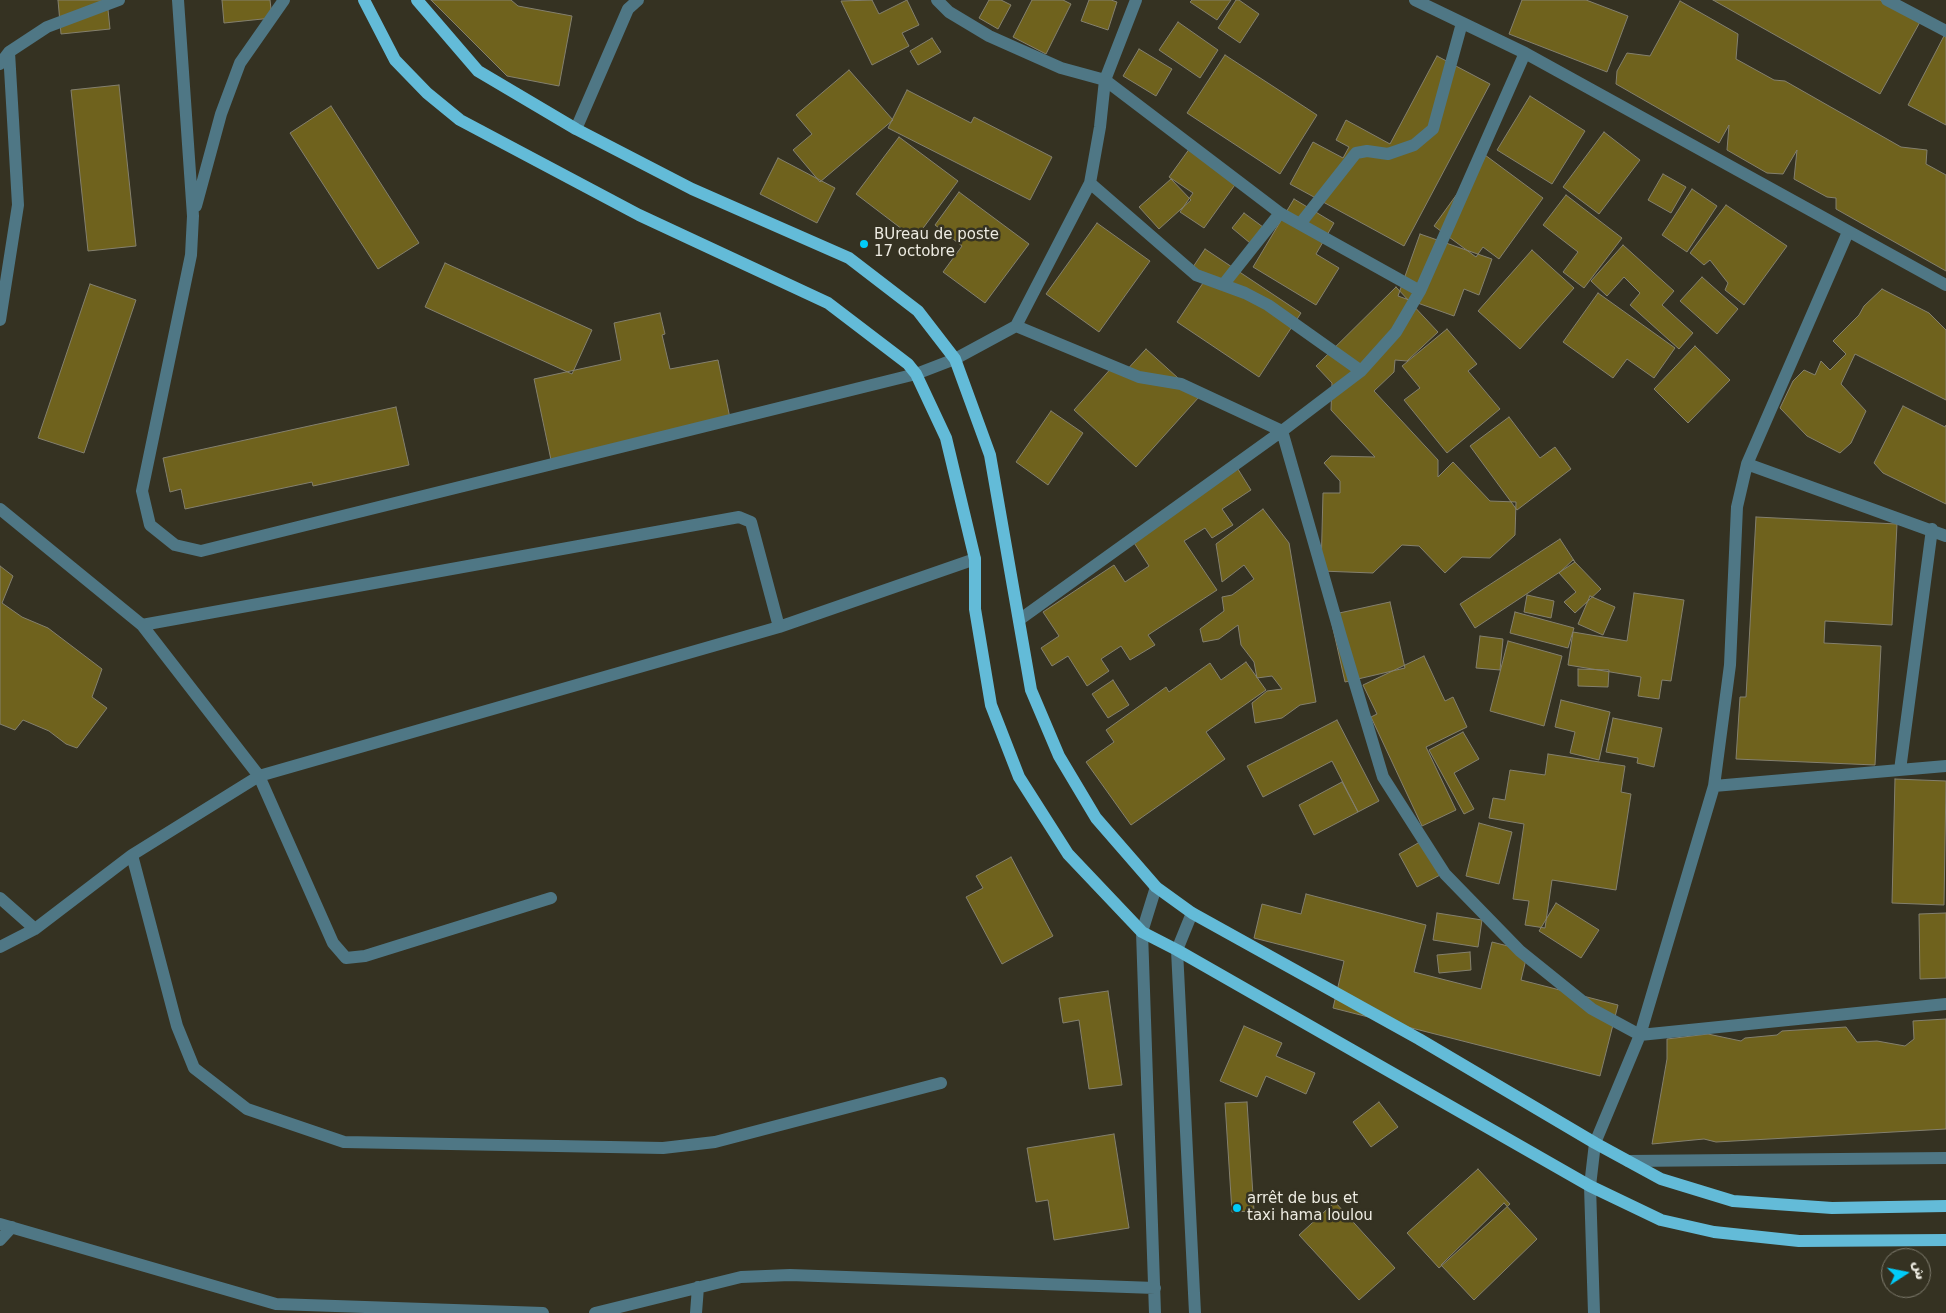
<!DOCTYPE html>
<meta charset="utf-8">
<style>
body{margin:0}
#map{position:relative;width:1946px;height:1313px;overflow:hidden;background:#353222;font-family:"DejaVu Sans",Cairo,sans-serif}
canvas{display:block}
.north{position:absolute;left:1881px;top:1248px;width:50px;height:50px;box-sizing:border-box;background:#353222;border:1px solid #7f7c6e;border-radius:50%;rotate:79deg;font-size:14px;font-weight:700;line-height:20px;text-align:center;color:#edebe1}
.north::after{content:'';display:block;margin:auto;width:18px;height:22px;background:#01cbf9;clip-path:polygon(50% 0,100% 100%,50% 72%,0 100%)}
</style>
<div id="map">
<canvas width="1946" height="1313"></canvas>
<div class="north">ش</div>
</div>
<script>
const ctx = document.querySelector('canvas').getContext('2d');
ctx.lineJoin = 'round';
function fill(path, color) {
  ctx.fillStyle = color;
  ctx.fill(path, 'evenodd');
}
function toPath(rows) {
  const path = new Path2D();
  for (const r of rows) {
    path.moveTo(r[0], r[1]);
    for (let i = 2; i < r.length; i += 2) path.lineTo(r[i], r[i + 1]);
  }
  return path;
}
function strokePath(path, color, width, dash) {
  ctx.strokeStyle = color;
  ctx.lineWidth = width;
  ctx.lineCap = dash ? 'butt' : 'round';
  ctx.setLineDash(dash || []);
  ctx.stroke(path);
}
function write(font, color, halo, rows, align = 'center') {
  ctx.font = font + ' "DejaVu Sans",sans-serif';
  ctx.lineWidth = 5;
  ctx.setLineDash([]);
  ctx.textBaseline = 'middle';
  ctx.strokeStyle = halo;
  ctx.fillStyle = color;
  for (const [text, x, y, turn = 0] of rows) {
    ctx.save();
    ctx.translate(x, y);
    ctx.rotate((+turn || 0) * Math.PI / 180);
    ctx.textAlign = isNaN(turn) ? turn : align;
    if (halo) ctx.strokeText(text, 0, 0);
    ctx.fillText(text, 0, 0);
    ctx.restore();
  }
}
const building = toPath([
 [58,0,107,0,110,29,61,34,58,0],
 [222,0,270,0,272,18,224,23,222,0],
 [431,0,511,0,518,6,572,16,559,86,507,76,431,0],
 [872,0,879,14,907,0,919,25,902,33,909,46,872,65,841,1,872,0],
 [989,0,1001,0,1011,5,998,29,979,18,989,0],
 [1032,0,1063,0,1071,4,1046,54,1013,37,1032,0],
 [1089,0,1111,0,1117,2,1108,30,1081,21,1089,0],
 [1192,0,1231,0,1217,20,1190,2,1192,0],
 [1236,0,1239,0,1259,14,1240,43,1218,28,1236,0],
 [1522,0,1586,0,1628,16,1607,72,1509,34,1522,0],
 [1713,0,1880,0,1920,22,1880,94,1713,0],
 [1680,1,1738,34,1736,59,1774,80,1785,81,1901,147,1927,150,1926,164,1946,175,1946,271,1836,209,1836,198,1827,197,1794,179,1797,150,1783,174,1767,173,1727,150,1729,125,1719,143,1616,84,1617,71,1627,53,1650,56,1680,1],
 [1178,22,1218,50,1200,78,1159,50,1178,22],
 [1944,36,1946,37,1946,125,1908,105,1944,36],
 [932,38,941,52,918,65,910,51,932,38],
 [1139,49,1172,69,1156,96,1123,76,1139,49],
 [1225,55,1317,115,1280,174,1187,113,1225,55],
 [1437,56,1490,84,1404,246,1290,184,1313,142,1343,158,1349,147,1336,140,1346,120,1390,144,1437,56],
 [849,70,893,120,820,182,793,150,812,134,796,115,849,70],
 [119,85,136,246,88,251,71,90,119,85],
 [907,90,971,123,974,117,1052,157,1030,200,888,128,907,90],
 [1530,96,1585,131,1552,184,1497,150,1530,96],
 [331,106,419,243,378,269,290,133,331,106],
 [1604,132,1640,160,1599,214,1563,187,1604,132],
 [899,137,958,181,915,239,856,194,899,137],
 [1190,148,1237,182,1204,228,1180,212,1193,193,1169,177,1190,148],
 [1485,155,1543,198,1499,259,1483,247,1476,257,1434,226,1485,155],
 [778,158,835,188,817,223,760,194,778,158],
 [1663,174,1686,187,1671,213,1648,200,1663,174],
 [1171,179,1191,200,1159,229,1139,207,1171,179],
 [1692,189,1717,206,1687,252,1662,235,1692,189],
 [959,192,1029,244,985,303,943,272,962,246,935,225,959,192],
 [1566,195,1622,238,1584,288,1563,272,1578,252,1543,225,1566,195],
 [1294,199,1334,223,1316,254,1339,268,1316,305,1253,267,1294,199],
 [1726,205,1787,246,1744,305,1725,290,1728,283,1710,260,1704,265,1690,253,1726,205],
 [1244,213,1263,227,1250,243,1232,228,1244,213],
 [1097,223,1150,261,1099,332,1046,294,1097,223],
 [1420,234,1492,259,1479,295,1464,289,1454,316,1398,296,1420,234],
 [1623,245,1674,291,1662,305,1693,333,1679,349,1630,305,1640,293,1624,277,1607,296,1591,281,1623,245],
 [1205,249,1301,313,1259,377,1177,322,1203,283,1189,273,1205,249],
 [1532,250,1574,288,1520,349,1478,311,1532,250],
 [445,263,592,330,572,374,425,307,445,263],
 [1702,277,1738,309,1717,334,1680,301,1702,277],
 [90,284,136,300,84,453,38,438,90,284],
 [1396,287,1438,332,1407,361,1395,360,1394,372,1374,391,1438,460,1438,477,1453,462,1490,501,1516,502,1515,535,1490,558,1462,557,1445,573,1419,546,1402,545,1373,573,1321,571,1323,493,1340,493,1340,481,1324,463,1331,456,1375,457,1331,410,1332,383,1316,366,1396,287],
 [1882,289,1929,313,1946,330,1946,400,1855,354,1841,384,1866,411,1851,443,1840,453,1807,436,1780,408,1793,381,1804,370,1815,375,1821,361,1830,370,1846,354,1833,341,1859,315,1864,306,1882,289],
 [1598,293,1675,348,1654,378,1627,359,1613,378,1563,342,1598,293],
 [660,313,665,334,662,335,670,369,718,360,731,423,551,460,534,379,621,360,614,323,660,313],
 [1447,329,1477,364,1468,371,1500,409,1447,453,1404,400,1420,388,1402,366,1447,329],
 [1695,346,1730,380,1688,423,1654,389,1695,346],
 [1146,349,1199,397,1136,467,1074,410,1114,365,1124,373,1146,349],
 [1903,406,1945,427,1946,425,1946,504,1883,473,1874,463,1903,406],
 [396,407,409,465,313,486,312,482,185,509,181,489,170,492,163,458,396,407],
 [1051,411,1083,433,1048,485,1016,462,1051,411],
 [1509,417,1540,458,1555,447,1571,469,1517,510,1470,446,1509,417],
 [1236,466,1251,490,1222,509,1233,525,1212,538,1205,528,1184,541,1217,590,1148,635,1155,645,1130,660,1121,646,1101,659,1109,671,1087,686,1068,656,1052,666,1041,648,1059,636,1043,612,1114,565,1125,582,1149,566,1129,535,1236,466],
 [1263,509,1289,543,1316,702,1300,705,1282,718,1255,723,1252,703,1267,691,1282,689,1272,676,1257,678,1254,662,1241,645,1238,625,1219,639,1203,642,1200,629,1224,611,1222,597,1232,595,1254,579,1244,565,1222,582,1216,544,1263,509],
 [1756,517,1897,524,1892,625,1825,621,1824,643,1881,646,1875,765,1736,759,1740,697,1746,697,1756,517],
 [1560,539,1575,562,1475,628,1460,604,1560,539],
 [1573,560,1601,589,1575,613,1564,602,1576,592,1559,573,1573,560],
 [0,566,13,576,2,603,22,617,48,628,102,669,92,697,107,708,77,748,66,744,49,731,23,720,15,730,0,724,0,566],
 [1634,593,1684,600,1671,681,1662,680,1659,699,1638,696,1641,677,1568,665,1573,632,1627,641,1634,593],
 [1527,595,1554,601,1551,618,1524,612,1527,595],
 [1590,596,1615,607,1603,635,1578,624,1590,596],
 [1390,602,1405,668,1345,682,1330,615,1390,602],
 [1515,612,1574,628,1568,648,1510,633,1515,612],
 [1480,636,1503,639,1500,670,1476,668,1480,636],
 [1508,641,1562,656,1544,726,1490,711,1508,641],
 [1424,656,1445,701,1453,697,1467,727,1426,747,1456,810,1422,826,1371,717,1377,714,1363,685,1424,656],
 [1246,662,1266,690,1206,732,1225,759,1131,825,1086,762,1114,742,1106,730,1166,687,1169,692,1210,663,1221,680,1246,662],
 [1578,669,1609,670,1608,687,1578,686,1578,669],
 [1113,680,1129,705,1108,718,1092,694,1113,680],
 [1561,700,1610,712,1599,760,1570,753,1575,732,1555,727,1561,700],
 [1613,718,1662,728,1654,767,1637,763,1638,758,1606,752,1613,718],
 [1337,720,1379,801,1358,812,1332,761,1263,797,1247,766,1337,720],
 [1463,732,1479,759,1454,773,1474,809,1464,814,1429,750,1463,732],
 [1548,754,1625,766,1621,792,1631,794,1616,890,1552,880,1545,928,1525,925,1529,901,1513,899,1524,824,1489,818,1493,798,1505,800,1510,770,1545,775,1548,754],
 [1895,779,1946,781,1944,905,1892,903,1895,779],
 [1342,782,1358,812,1314,835,1299,805,1342,782],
 [1479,823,1512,832,1499,884,1466,876,1479,823],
 [1425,839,1444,873,1417,887,1399,854,1425,839],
 [1011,857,1053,936,1002,964,966,897,983,888,976,876,1011,857],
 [1306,894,1426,925,1414,972,1481,989,1492,942,1528,951,1521,980,1618,1005,1600,1076,1333,1008,1344,961,1254,938,1262,904,1301,914,1306,894],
 [1556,903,1599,930,1581,958,1539,931,1556,903],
 [1437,913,1482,920,1478,947,1433,940,1437,913],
 [1946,913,1946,978,1920,979,1919,914,1946,913],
 [1470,952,1471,970,1439,973,1437,955,1470,952],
 [1108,991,1122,1085,1089,1089,1079,1020,1063,1023,1059,998,1108,991],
 [1946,1019,1946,1129,1716,1142,1704,1139,1652,1144,1667,1059,1667,1039,1708,1034,1741,1041,1745,1038,1777,1035,1782,1031,1846,1027,1857,1042,1877,1041,1905,1046,1914,1039,1913,1021,1946,1019],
 [1244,1026,1282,1043,1276,1056,1315,1073,1306,1094,1266,1076,1257,1097,1220,1081,1244,1026],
 [1247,1102,1254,1211,1232,1212,1225,1103,1247,1102],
 [1379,1102,1398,1127,1371,1147,1353,1122,1379,1102],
 [1114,1134,1129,1228,1054,1240,1048,1200,1036,1202,1027,1148,1114,1134],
 [1478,1169,1510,1204,1439,1268,1407,1233,1478,1169],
 [1335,1202,1395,1268,1359,1300,1299,1235,1335,1202],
 [1504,1203,1537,1239,1474,1300,1441,1265,1504,1203]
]);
fill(building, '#6f621d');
strokePath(building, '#84806e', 1);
strokePath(toPath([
 [178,0,193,216,191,255,142,491,150,525,175,545,201,551,916,374,955,359,1016,326,1090,183,1100,127,1105,80,1061,68,989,36,949,12,937,0],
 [1136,0,1105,80,1280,213,1420,291],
 [1415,0,1525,53,1946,285],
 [1887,0,1946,31],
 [0,64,9,52,47,27,119,0],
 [576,129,628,9,638,0],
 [1090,183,1196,275,1245,293,1268,305,1361,371],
 [196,206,221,114,240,63,284,0],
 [1300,224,1356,153,1367,151,1388,154,1414,145,1433,129,1462,23],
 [1223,285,1280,213],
 [0,320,18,205,9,52],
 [1016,326,1139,377,1181,384,1282,431,1341,637,1383,777,1445,874,1520,951,1592,1009,1640,1035,1946,1004],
 [1747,464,1946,536],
 [0,509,142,625,259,776,333,943,346,958,365,956,551,898],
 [1019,620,1282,431,1361,371,1396,332,1420,291,1525,53],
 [142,625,739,517,751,522,779,627],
 [1900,770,1932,529],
 [1714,786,1946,766],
 [132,855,177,1026,194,1068,247,1109,344,1142,663,1148,715,1142,941,1083],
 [0,898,35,929],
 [1192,913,1177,950,1195,1313],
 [0,947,35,929,132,855,259,776,779,627,975,559],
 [1628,1161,1946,1158],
 [0,1224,276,1304,543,1313],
 [0,1240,12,1227],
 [595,1313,741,1277,790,1275,1155,1288],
 [696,1313,698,1287],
 [1155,1313,1142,932,1156,887],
 [1594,1313,1590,1186,1595,1143,1640,1035,1714,786,1730,665,1737,507,1747,464,1848,232]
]), '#4f7785', 12);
strokePath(toPath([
 [364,0,395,60,427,93,460,120,639,215,828,303,908,364,916,374,946,438,975,559,975,609,991,705,1019,777,1068,854,1142,932,1177,950,1590,1186,1661,1220,1714,1232,1799,1241,1946,1240],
 [417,0,478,71,576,129,692,189,849,258,918,311,955,359,990,455,1031,690,1059,756,1096,818,1156,887,1192,913,1419,1039,1595,1143,1661,1179,1733,1201,1832,1208,1946,1206]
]), '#63bbd8', 12);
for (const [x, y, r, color] of [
 [864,244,5,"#01cbf9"],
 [1237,1208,5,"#01cbf9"]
]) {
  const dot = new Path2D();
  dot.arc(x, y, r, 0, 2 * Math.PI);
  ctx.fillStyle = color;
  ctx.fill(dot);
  strokePath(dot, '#353222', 2);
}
write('15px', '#edebe1', '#353222', [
 ["BUreau de poste",874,235],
 ["17 octobre",874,252],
 ["arrêt de bus et",1247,1199],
 ["taxi hama loulou",1247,1216]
], 'left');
</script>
